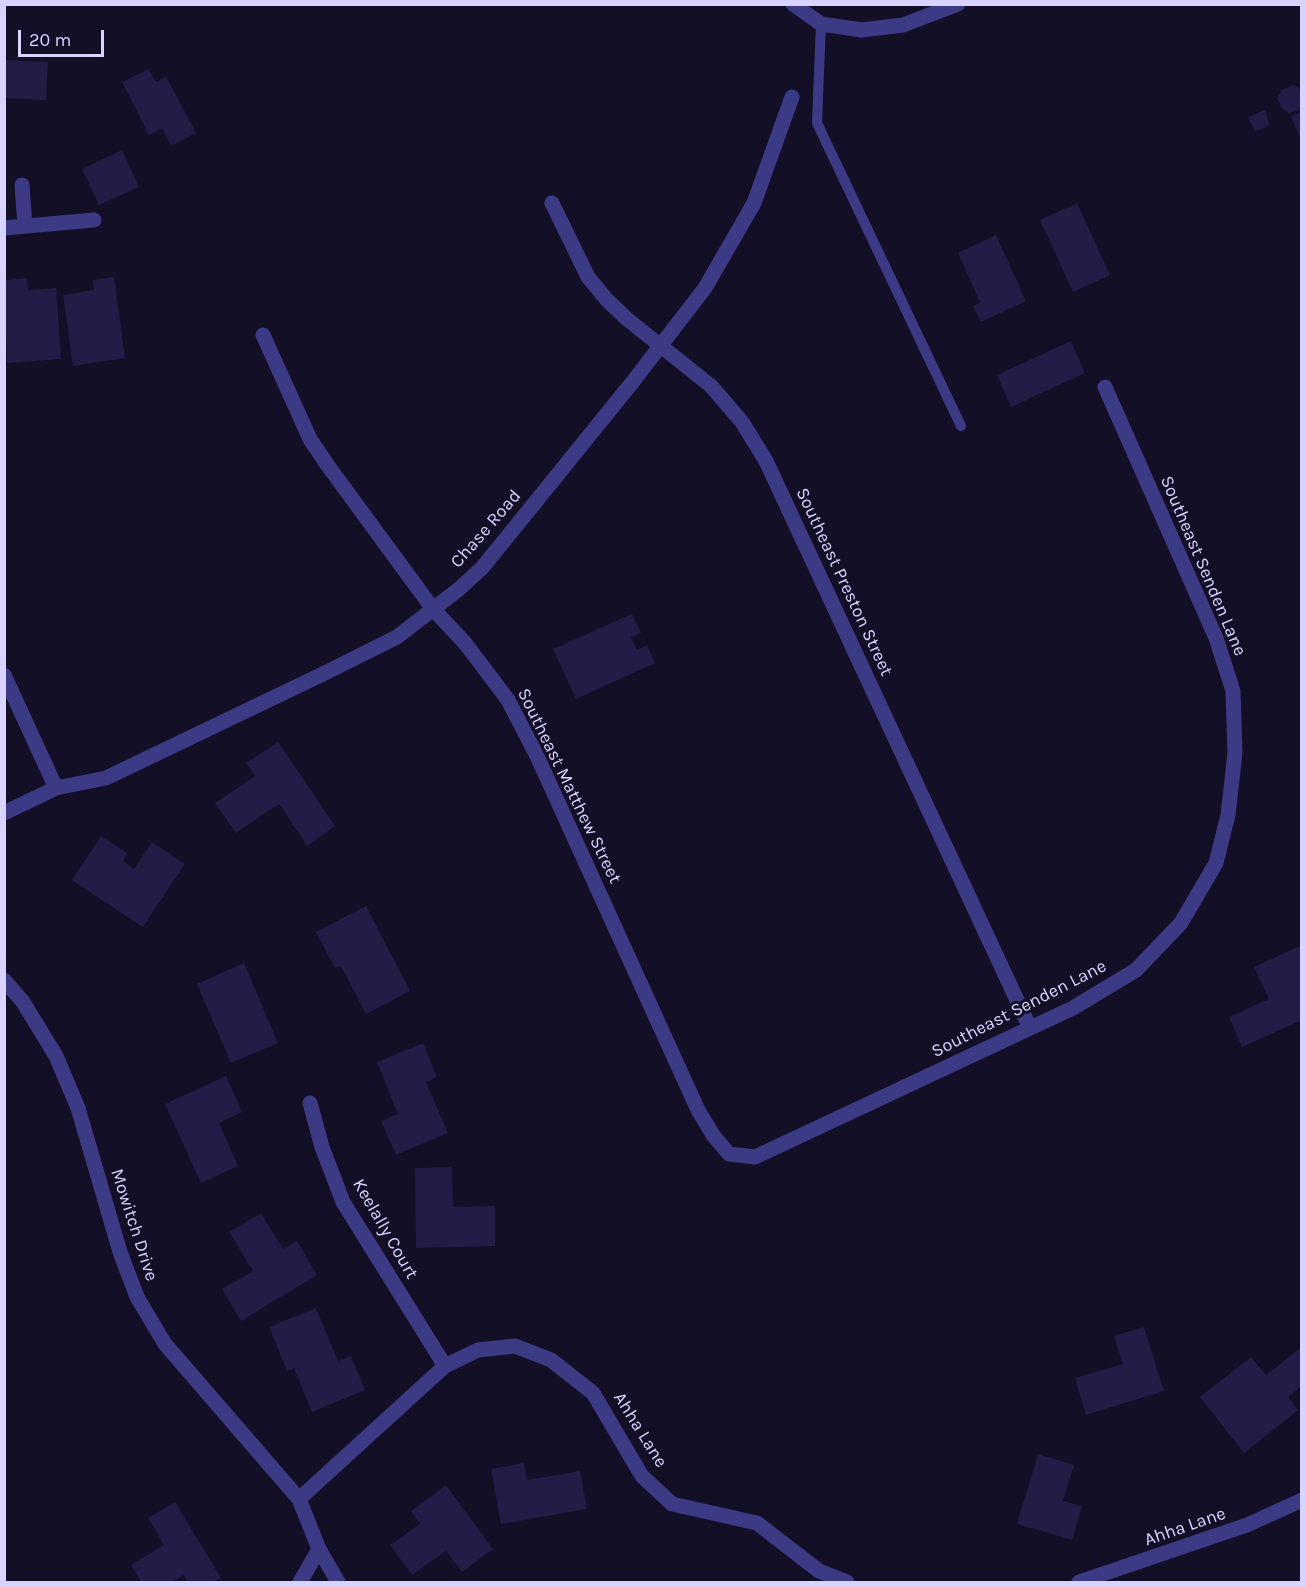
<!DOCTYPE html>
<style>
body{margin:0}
#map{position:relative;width:1306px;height:1587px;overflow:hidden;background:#130f26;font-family:Karla,sans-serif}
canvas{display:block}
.frame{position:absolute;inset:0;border:6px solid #d9d4ff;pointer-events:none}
.scale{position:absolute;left:18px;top:30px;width:86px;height:27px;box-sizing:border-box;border:3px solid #d9d4ff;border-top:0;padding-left:8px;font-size:18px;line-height:21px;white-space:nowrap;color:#d9d4ff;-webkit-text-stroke:4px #130f26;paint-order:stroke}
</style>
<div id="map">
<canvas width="1306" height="1587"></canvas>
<div class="frame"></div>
<div class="scale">20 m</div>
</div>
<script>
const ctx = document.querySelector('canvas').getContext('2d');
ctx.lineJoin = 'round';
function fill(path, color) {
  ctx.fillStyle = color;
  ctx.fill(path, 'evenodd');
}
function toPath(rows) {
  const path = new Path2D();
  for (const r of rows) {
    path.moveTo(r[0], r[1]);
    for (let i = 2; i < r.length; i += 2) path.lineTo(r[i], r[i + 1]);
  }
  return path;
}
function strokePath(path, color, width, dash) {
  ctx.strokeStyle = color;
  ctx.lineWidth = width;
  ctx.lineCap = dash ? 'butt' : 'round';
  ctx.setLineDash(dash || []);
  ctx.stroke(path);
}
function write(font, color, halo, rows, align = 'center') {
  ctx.font = font + ' Karla,sans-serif';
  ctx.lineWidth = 6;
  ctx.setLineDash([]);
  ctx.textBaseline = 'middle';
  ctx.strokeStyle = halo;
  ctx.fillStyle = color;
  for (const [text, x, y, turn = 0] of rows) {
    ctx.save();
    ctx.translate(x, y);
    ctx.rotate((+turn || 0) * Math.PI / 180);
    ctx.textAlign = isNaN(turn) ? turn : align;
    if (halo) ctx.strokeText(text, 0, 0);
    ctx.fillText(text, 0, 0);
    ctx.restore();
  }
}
fill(toPath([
 [6,60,48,62,46,100,5,98],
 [149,69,156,82,166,76,196,133,171,146,162,128,149,135,122,82],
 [1293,85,1302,90,1302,110,1288,113,1281,107,1277,98,1282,90],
 [1265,110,1270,126,1255,131,1248,117],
 [1302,112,1302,137,1300,138,1291,116],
 [122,150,139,187,99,205,82,169],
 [1077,203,1110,275,1073,292,1040,220],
 [996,235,1026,301,981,322,973,306,980,302,958,253],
 [114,277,125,358,73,366,63,295,94,290,93,280],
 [27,278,28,290,56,288,61,359,7,363,4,280],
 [1071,341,1085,373,1011,407,997,375],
 [632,614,641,633,631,637,637,650,647,645,655,663,576,699,553,649],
 [278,742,335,826,307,846,279,804,236,833,215,803,255,776,246,763],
 [101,836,127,853,123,861,134,869,152,842,185,864,143,927,72,880],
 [366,906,410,991,366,1014,341,966,335,968,316,932],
 [1302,945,1302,1020,1242,1047,1229,1017,1269,999,1254,967],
 [244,963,278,1043,231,1063,197,984],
 [423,1043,437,1077,426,1082,448,1133,396,1155,381,1121,398,1114,377,1062],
 [226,1076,242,1112,219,1123,238,1166,201,1183,165,1104],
 [452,1167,453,1207,495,1206,495,1246,416,1248,415,1168],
 [261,1213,283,1249,297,1241,317,1275,241,1321,222,1289,253,1271,229,1232],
 [316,1308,338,1361,351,1356,365,1390,312,1412,294,1368,287,1371,269,1327],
 [1144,1327,1164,1391,1086,1415,1075,1378,1123,1364,1114,1336],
 [1302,1347,1302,1386,1288,1397,1298,1410,1244,1453,1200,1397,1251,1357,1266,1375],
 [1038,1454,1074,1465,1063,1501,1082,1506,1072,1540,1017,1524],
 [524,1463,527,1480,580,1471,587,1509,501,1524,491,1469],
 [446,1485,493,1549,462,1572,446,1551,412,1575,390,1545,420,1524,411,1511],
 [175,1502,221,1578,213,1582,188,1582,184,1575,172,1582,141,1582,131,1565,164,1545,148,1518]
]), '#241b47');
strokePath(toPath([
 [821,24,817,123,961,426]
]), '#3d3a85', 10);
strokePath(toPath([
 [22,185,25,226],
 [552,203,588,277,607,300,627,319,711,386,742,422,766,461,1030,1028],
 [4,228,94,220],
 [263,335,310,439,326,463,433,609,465,643,508,700,537,756,698,1110,713,1135,729,1154,755,1157,1073,1008,1136,970,1181,923,1216,863,1228,815,1235,753,1233,691,1216,638,1105,387],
 [4,675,56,788],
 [4,813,56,788,106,778,327,672,397,637,459,589,482,568,631,384,705,288,754,203,792,97],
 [4,980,23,1002,56,1056,78,1108,120,1252,137,1297,165,1344,299,1499,319,1549,338,1582],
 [310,1103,322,1147,343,1202,445,1366],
 [299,1499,445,1366,478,1350,515,1346,551,1360,593,1393,642,1476,672,1504,757,1523,819,1571,847,1582],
 [300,1582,319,1549],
 [1079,1582,1247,1525,1302,1500]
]), '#3d3a85', 15);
strokePath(toPath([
 [793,4,821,24,862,30,903,25,958,4]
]), '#3d3a85', 15);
write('18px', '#d9d4ff', '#130f26', [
 ["Chase Road",486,529,-49],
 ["Southeast Senden Lane",1203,566,67],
 ["Southeast Preston Street",844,582,65],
 ["Southeast Matthew Street",569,786,64],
 ["Southeast Senden Lane",1019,1009,-27],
 ["Mowitch Drive",134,1225,72],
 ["Keelally Court",385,1229,60],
 ["Ahha Lane",640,1430,58],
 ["Ahha Lane",1185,1527,-19]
]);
</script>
